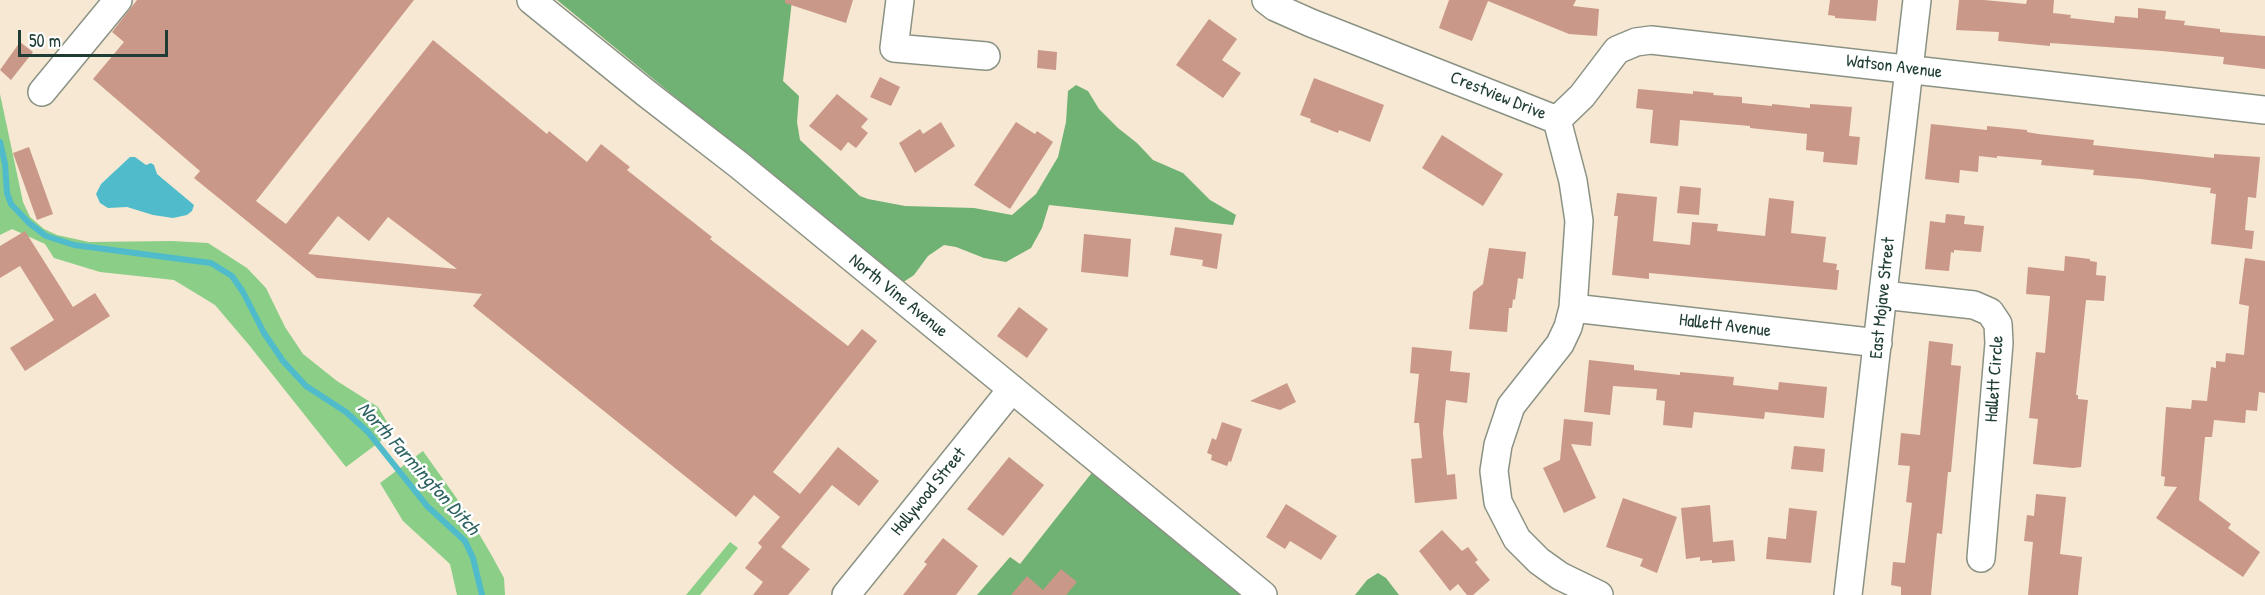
<!DOCTYPE html>
<style>
body{margin:0}
#map{position:relative;width:2265px;height:595px;overflow:hidden;background:#f6e8d3;font-family:"Patrick Hand",sans-serif}
canvas{display:block}
.scale{position:absolute;left:18px;top:30px;width:150px;height:27px;box-sizing:border-box;border:3px solid #1f3d34;border-top:0;padding-left:8px;font-size:18px;line-height:21px;white-space:nowrap;color:#1f3d34;-webkit-text-stroke:4px #fff;paint-order:stroke}
</style>
<div id="map">
<canvas width="2265" height="595"></canvas>
<div class="scale">50 m</div>
</div>
<script>
const ctx = document.querySelector('canvas').getContext('2d');
ctx.lineJoin = 'round';
function fill(path, color) {
  ctx.fillStyle = color;
  ctx.fill(path, 'evenodd');
}
function toPath(rows) {
  const path = new Path2D();
  for (const r of rows) {
    path.moveTo(r[0], r[1]);
    for (let i = 2; i < r.length; i += 2) path.lineTo(r[i], r[i + 1]);
  }
  return path;
}
function strokePath(path, color, width, dash) {
  ctx.strokeStyle = color;
  ctx.lineWidth = width;
  ctx.lineCap = dash ? 'butt' : 'round';
  ctx.setLineDash(dash || []);
  ctx.stroke(path);
}
function write(font, color, halo, rows, align = 'center') {
  ctx.font = font + ' "Patrick Hand",sans-serif';
  ctx.lineWidth = 5;
  ctx.setLineDash([]);
  ctx.textBaseline = 'middle';
  ctx.strokeStyle = halo;
  ctx.fillStyle = color;
  for (const [text, x, y, turn = 0] of rows) {
    ctx.save();
    ctx.translate(x, y);
    ctx.rotate((+turn || 0) * Math.PI / 180);
    ctx.textAlign = isNaN(turn) ? turn : align;
    if (halo) ctx.strokeText(text, 0, 0);
    ctx.fillText(text, 0, 0);
    ctx.restore();
  }
}
fill(toPath([
 [0,94,23,202,30,217,44,229,57,235,89,242,172,241,208,243,247,268,266,288,285,327,303,354,337,381,378,407,393,432,346,467,249,345,215,305,174,280,100,272,54,258,45,244,12,229,0,235],
 [423,451,465,510,492,556,504,578,505,595,457,595,450,564,403,521,380,483],
 [730,542,738,548,700,595,686,595]
]), '#8bce87');
fill(toPath([
 [557,0,792,0,783,81,799,96,797,122,800,140,860,196,868,199,905,206,974,208,1012,215,1036,194,1058,157,1066,122,1068,91,1076,85,1088,91,1099,109,1118,128,1137,143,1153,160,1183,173,1210,200,1236,215,1233,225,1049,205,1042,228,1031,248,1006,262,984,258,956,247,944,245,928,256,914,275,902,283],
 [1094,470,1245,595,977,595,1010,557,1020,564],
 [1378,573,1386,578,1399,595,1355,595,1367,580]
]), '#70b174');
fill(toPath([
 [130,157,135,157,146,165,151,163,154,165,157,174,194,205,192,211,187,215,173,218,153,215,127,207,108,208,100,203,96,194,101,184]
]), '#50bccb');
strokePath(toPath([
 [0,142,5,164,7,193,11,204,29,223,46,236,74,245,211,263,232,276,243,292,264,333,283,361,306,386,346,412,368,432,427,506,465,541,473,558,482,595]
]), '#50bccb', 6);
fill(toPath([
 [137,0,414,0,256,201,286,224,433,40,547,134,549,131,587,162,601,144,630,167,627,170,712,237,710,239,848,346,862,329,877,341,773,472,800,494,838,447,879,481,859,506,832,485,781,547,810,569,788,595,753,595,763,582,745,568,762,547,758,543,780,517,754,495,736,517,473,306,482,294,317,278,194,178,200,171,93,79,124,42,112,32],
 [338,216,369,241,388,217,457,269,308,254],
 [785,0,853,0,846,23,785,3],
 [1449,0,1576,0,1573,6,1599,9,1597,36,1569,34,1488,1,1472,41,1439,28],
 [1830,0,1878,0,1876,21,1835,18,1835,16,1828,15],
 [1959,0,1984,0,2026,4,2027,0,2054,0,2053,13,2071,15,2070,18,2114,23,2115,16,2138,18,2138,8,2166,11,2165,19,2185,21,2184,25,2220,29,2220,32,2265,36,2265,69,2223,64,2224,57,2162,51,2050,43,2050,46,1998,41,1999,32,1956,30],
 [1209,19,1237,39,1222,60,1241,73,1223,98,1176,65],
 [20,42,33,52,11,80,0,70],
 [1038,50,1057,52,1056,70,1037,68],
 [880,77,900,87,891,106,870,97],
 [1314,78,1384,105,1370,142,1339,130,1338,133,1310,122,1311,119,1300,115],
 [1638,89,1693,94,1693,91,1714,93,1713,95,1742,97,1742,103,1772,106,1772,104,1810,108,1810,104,1852,107,1849,136,1860,137,1857,165,1823,162,1824,152,1806,150,1807,134,1750,128,1750,126,1680,120,1678,146,1650,143,1653,110,1636,108],
 [837,94,868,119,861,127,868,133,856,148,848,142,841,151,809,126],
 [941,122,955,146,915,173,899,143,920,129,923,134],
 [1016,122,1035,134,1037,131,1053,142,1010,209,974,185],
 [1931,124,1987,130,1987,126,2027,130,2027,132,2038,134,2094,140,2093,145,2214,158,2214,154,2260,157,2256,198,2248,197,2245,230,2254,231,2252,249,2211,244,2216,194,2210,193,2211,188,2141,179,2093,175,2094,170,2041,165,2042,160,1997,156,1997,158,1979,156,1978,172,1960,170,1959,183,1925,179],
 [1442,135,1503,174,1483,206,1422,168],
 [29,147,53,214,37,220,13,153],
 [1680,186,1701,188,1699,215,1677,213],
 [1617,193,1657,197,1653,241,1690,245,1692,222,1718,224,1717,231,1765,236,1769,198,1794,201,1791,233,1826,237,1823,262,1837,264,1836,270,1839,270,1837,290,1649,273,1649,279,1612,275,1618,216,1614,216],
 [1946,214,1965,216,1964,224,1984,226,1981,252,1954,250,1954,253,1951,252,1949,271,1925,269,1930,221,1945,223],
 [1175,227,1222,234,1217,269,1202,266,1203,260,1170,255],
 [25,231,73,307,95,293,110,316,25,371,10,348,54,320,20,266,0,278,0,246],
 [1084,234,1131,239,1128,277,1081,272],
 [1489,248,1526,252,1523,279,1518,278,1515,300,1513,299,1512,308,1509,308,1507,332,1469,329,1473,292,1483,284],
 [2065,256,2090,259,2090,261,2097,262,2096,275,2106,276,2104,301,2086,300,2076,395,2078,395,2078,399,2088,400,2081,467,2073,468,2033,464,2038,419,2029,418,2036,352,2045,353,2050,296,2026,294,2028,267,2064,271],
 [2245,258,2265,261,2265,393,2259,392,2257,411,2246,410,2245,423,2214,420,2212,437,2205,437,2199,500,2231,524,2228,528,2260,552,2243,577,2156,518,2177,487,2164,486,2165,477,2161,476,2166,407,2191,409,2192,400,2207,401,2211,367,2216,368,2216,361,2225,362,2226,353,2244,355,2249,306,2239,304],
 [1019,307,1048,329,1027,358,997,336],
 [1929,341,1953,344,1951,365,1961,366,1951,472,1948,472,1942,534,1937,533,1931,595,1901,595,1901,587,1891,585,1893,562,1905,563,1912,503,1906,502,1910,466,1898,465,1901,433,1920,435],
 [1412,347,1452,351,1450,371,1470,373,1467,403,1446,400,1443,433,1447,475,1455,474,1457,499,1415,503,1411,459,1422,458,1419,423,1414,423,1419,374,1410,373],
 [1589,360,1634,365,1634,370,1680,375,1680,372,1734,377,1733,385,1778,390,1779,382,1827,387,1824,418,1765,412,1764,419,1694,412,1692,428,1663,425,1665,401,1656,400,1657,389,1613,386,1610,415,1584,412],
 [1287,383,1296,402,1280,410,1250,401],
 [1564,419,1593,422,1591,446,1571,444,1596,498,1564,513,1543,468,1560,460],
 [1222,422,1242,429,1231,462,1229,461,1227,466,1211,460,1212,455,1207,453,1212,438,1216,440],
 [1794,446,1825,449,1823,472,1791,469],
 [1009,457,1044,485,1003,536,967,509],
 [2036,494,2066,497,2060,554,2082,557,2078,595,2028,595,2033,542,2024,541,2027,515,2034,516],
 [1623,498,1677,517,1657,573,1640,566,1643,559,1606,547],
 [1286,504,1337,536,1321,560,1290,541,1285,549,1266,537],
 [1710,505,1713,542,1733,540,1735,561,1712,563,1712,560,1700,561,1700,557,1686,559,1681,508],
 [1789,508,1817,511,1811,563,1766,559,1768,537,1786,539],
 [1442,530,1462,551,1468,547,1478,560,1475,562,1490,580,1473,595,1467,595,1458,584,1450,591,1419,551],
 [943,538,978,566,956,595,903,595,927,564,924,562],
 [1061,569,1077,582,1066,595,1011,595,1027,576,1043,590]
]), '#ca9888');
const minor = toPath([
 [531,0,646,93,739,165,1263,595],
 [900,0,894,48,986,56],
 [1266,0,1275,7,1311,23,1557,120],
 [42,92,118,0],
 [1557,120,1582,96,1617,50,1636,42,1651,40,2265,110],
 [1557,120,1573,181,1579,221,1573,308,1568,327,1560,344,1511,406,1498,445,1494,471,1498,502,1517,539,1539,561,1560,576,1599,595],
 [1883,295,1974,305,1990,312,1998,324,1999,343,1981,558],
 [1573,308,1878,343],
 [846,595,1012,389],
 [1848,595,1917,0]
]);
strokePath(minor, '#8a9284', 30);
strokePath(minor, '#fff', 27);
write('18px', '#1f3d34', '#fff', [
 ["Watson Avenue",1894,67,7],
 ["Crestview Drive",1498,96,22],
 ["North Vine Avenue",898,296,39],
 ["East Mojave Street",1883,298,-84],
 ["Hallett Avenue",1725,326,7],
 ["Hallett Circle",1995,379,-86],
 ["Hollywood Street",929,492,-51]
]);
write('italic 20px', '#2e6361', '#fff', [
 ["North Farmington Ditch",418,469,48]
]);
</script>
